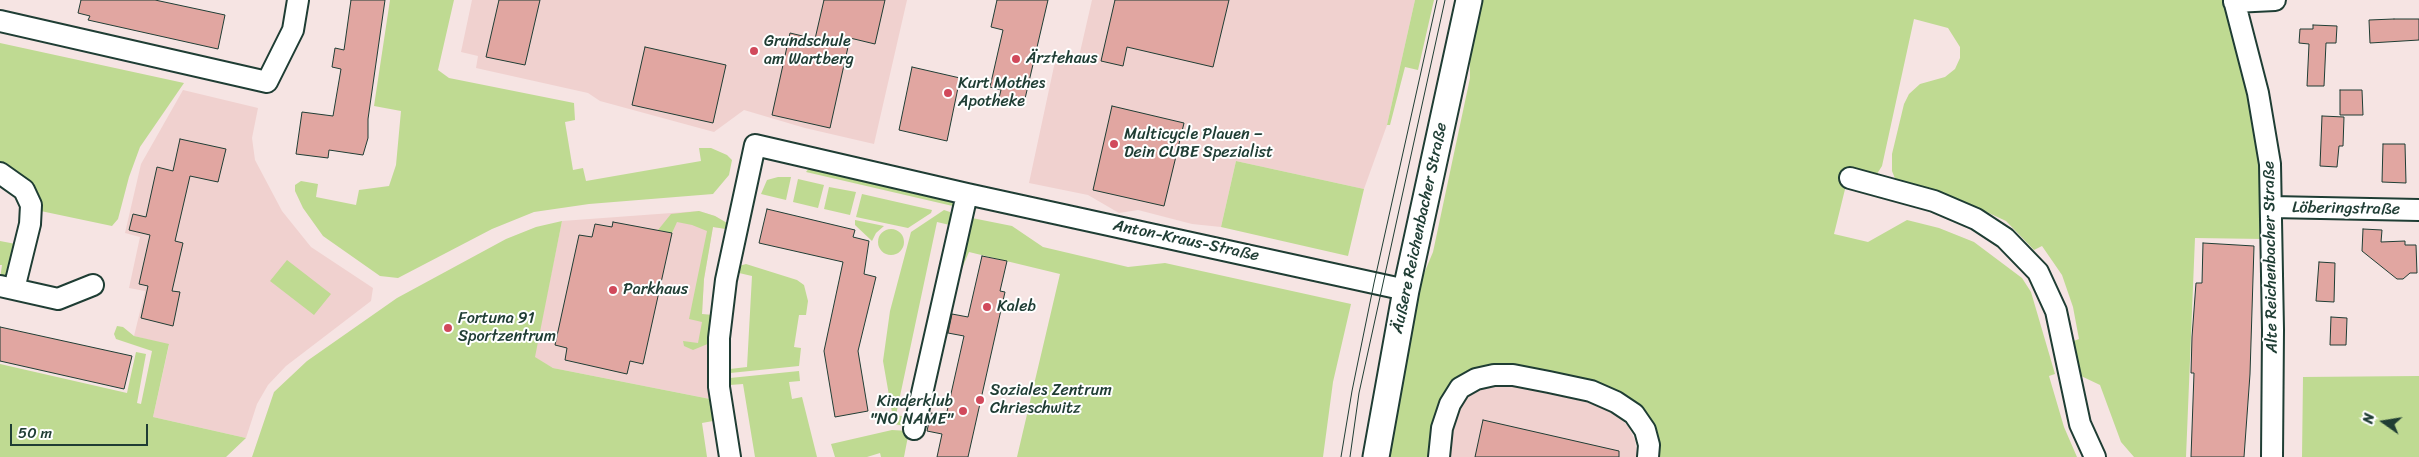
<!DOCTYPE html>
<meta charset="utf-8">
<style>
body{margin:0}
#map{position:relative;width:2419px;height:457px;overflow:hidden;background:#f6e4e3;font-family:Sriracha,sans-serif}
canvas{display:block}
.north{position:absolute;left:2359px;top:397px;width:50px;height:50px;-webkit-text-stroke:4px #fff;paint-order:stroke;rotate:283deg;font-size:14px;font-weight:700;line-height:20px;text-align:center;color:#1f3d34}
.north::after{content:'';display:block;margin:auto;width:18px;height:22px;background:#1f3d34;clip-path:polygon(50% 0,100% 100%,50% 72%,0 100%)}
.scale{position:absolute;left:10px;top:424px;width:138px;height:22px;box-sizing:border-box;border:2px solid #1f3d34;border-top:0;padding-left:6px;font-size:15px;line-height:18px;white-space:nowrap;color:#1f3d34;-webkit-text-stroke:4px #fff;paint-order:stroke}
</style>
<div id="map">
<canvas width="2419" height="457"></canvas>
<div class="north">N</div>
<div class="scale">50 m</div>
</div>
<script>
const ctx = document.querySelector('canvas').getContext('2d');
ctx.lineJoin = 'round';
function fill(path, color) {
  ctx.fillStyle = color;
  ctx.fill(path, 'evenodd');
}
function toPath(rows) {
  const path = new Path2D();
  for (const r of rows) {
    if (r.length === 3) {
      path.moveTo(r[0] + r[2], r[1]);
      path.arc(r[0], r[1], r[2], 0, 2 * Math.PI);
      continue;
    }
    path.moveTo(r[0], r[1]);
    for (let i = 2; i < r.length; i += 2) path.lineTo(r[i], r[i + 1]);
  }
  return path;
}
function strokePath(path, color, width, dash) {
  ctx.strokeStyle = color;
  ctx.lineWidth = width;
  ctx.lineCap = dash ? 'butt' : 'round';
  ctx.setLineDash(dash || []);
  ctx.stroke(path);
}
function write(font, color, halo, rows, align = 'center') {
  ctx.font = font + ' Sriracha,sans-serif';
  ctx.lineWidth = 4;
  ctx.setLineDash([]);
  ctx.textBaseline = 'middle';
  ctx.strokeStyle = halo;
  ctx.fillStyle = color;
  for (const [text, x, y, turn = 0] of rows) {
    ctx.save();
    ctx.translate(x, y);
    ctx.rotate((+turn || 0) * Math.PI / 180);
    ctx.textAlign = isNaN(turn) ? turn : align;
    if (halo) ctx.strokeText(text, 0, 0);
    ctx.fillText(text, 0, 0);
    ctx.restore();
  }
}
fill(toPath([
 [472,0,907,0,874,144,805,128,744,110,714,132,600,101,588,93,476,68,478,56,461,52],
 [1092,0,1415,0,1387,125,1364,189,1236,161,1221,227,1192,224,1138,210,1119,213,1088,195,1029,183,1056,57,1078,61],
 [183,90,258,108,252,138,255,160,282,211,311,247,373,288,371,301,286,366,268,385,257,404,246,438,153,417,169,345,134,336,145,291,129,288,140,237,125,233,141,164],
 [699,211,715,216,727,223,726,229,713,227,704,279,702,314,712,315,710,399,553,368,534,357,562,221],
 [1496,381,1525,384,1593,402,1614,413,1628,426,1635,440,1637,457,1430,457,1463,394]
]), '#f0d1cf');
fill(toPath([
 [390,0,454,0,438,70,449,78,574,103,575,120,565,122,573,170,583,168,586,181,701,161,699,148,711,148,727,155,732,160,729,175,713,194,589,204,534,212,492,229,398,278,380,276,323,236,303,208,295,191,295,185,301,181,318,184,316,197,356,205,359,190,389,186,396,165,401,111,374,106],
 [1415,0,1434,0,1418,70,1405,67,1390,125,1387,125],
 [1483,0,2223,0,2261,151,2264,239,2195,238,2186,457,2134,457,2121,442,2100,385,2079,375,2071,342,2079,339,2073,307,2062,275,2042,246,2034,250,2006,221,1965,202,1896,181,1892,171,1892,154,1904,104,1909,94,1920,84,1945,77,1955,69,1960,58,1960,47,1948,28,1914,19,1882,166,1875,177,1849,173,1834,234,1868,242,1907,220,1939,228,1974,242,2022,278,2031,292,2055,374,2049,376,2064,427,2077,457,1657,457,1625,396,1462,379,1430,457,1384,457,1418,288,1433,252,1470,78,1470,59],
 [0,43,184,83,140,147,129,177,118,219,112,226,36,210,0,165],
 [1236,161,1364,189,1348,256,1221,227],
 [810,167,955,199,957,207,806,172],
 [778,177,791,177,786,200,761,194,767,180],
 [798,179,824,185,818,208,793,202],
 [829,187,856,192,850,215,824,209],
 [862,194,932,210,931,213,908,228,856,217],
 [944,210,950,212,954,226,937,222,896,415,912,418,910,427,894,424,883,361,890,311,911,232],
 [699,211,715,216,727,223,726,229,713,227,704,279,702,314,712,315,710,343,693,350,684,346,683,341,698,343,702,322,689,319,707,231,692,225,677,222,672,233,658,230,671,214],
 [972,218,1012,226,1043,247,1128,267,1165,263,1351,304,1333,382,1323,457,1017,457,1060,274,969,252,960,273,968,219],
 [855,220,884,226,876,233,872,241,855,225],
 [562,221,535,357,553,368,710,399,713,421,702,423,707,457,252,457,274,392,307,361,397,298,506,239,536,227],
 [891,242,13],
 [0,241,21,245,12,279,0,279,2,265,0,265],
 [287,260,331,294,314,315,270,281],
 [746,264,797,280,804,285,808,301,806,315,799,315,794,347,801,348,799,366,730,373,730,369,747,367,752,276,739,273,739,266],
 [117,326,123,327,134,336,169,344,153,417,246,438,226,457,0,457,0,364,127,393,136,352,146,354,137,403,141,404,152,351,116,339,114,334],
 [799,371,800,381,789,382,792,399,802,397,817,457,755,457,743,384,730,385,730,378],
 [2419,376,2419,457,2302,457,2303,377],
 [892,430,909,431,904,457,881,457,880,453,867,457,835,457,831,444]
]), '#bfda92');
const building = toPath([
 [81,0,155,0,225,15,218,49,88,20,90,16,78,13,81,0],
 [351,0,385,0,368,119,368,138,363,155,329,150,328,158,296,154,302,112,333,116,341,69,332,67,335,48,344,50,351,0],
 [499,0,540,0,525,65,486,57,499,0],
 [824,0,885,0,875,44,850,38,830,128,772,115,790,33,815,39,824,0],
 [997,0,1048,0,1024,103,999,98,1001,90,990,87,1003,30,991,27,997,0],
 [1115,0,1229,0,1213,67,1127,47,1123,66,1101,61,1115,0],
 [2394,19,2419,19,2419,40,2370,43,2369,20,2394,19],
 [2313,25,2337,26,2336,43,2326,43,2324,86,2307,86,2309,44,2299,43,2300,29,2313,29,2313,25],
 [645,47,726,65,713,123,632,105,645,47],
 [912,67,960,78,947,141,899,130,912,67],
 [2340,90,2362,90,2363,115,2340,115,2340,90],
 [1112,106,1184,123,1164,206,1093,190,1112,106],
 [2322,116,2344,117,2343,146,2339,146,2337,167,2320,166,2322,116],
 [180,139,226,149,218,182,190,176,175,241,183,243,172,291,180,292,173,326,141,318,148,286,139,284,150,235,129,230,133,214,146,217,157,167,173,171,180,139],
 [2383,144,2405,144,2406,183,2382,182,2383,144],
 [767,209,855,230,853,237,869,241,864,274,876,277,858,351,868,411,835,417,824,351,843,262,759,243,767,209],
 [613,222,672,233,643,364,630,361,627,374,565,360,567,348,555,345,579,235,592,237,595,224,612,227,613,222],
 [2363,229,2382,230,2381,242,2405,241,2405,245,2416,245,2417,273,2410,273,2403,279,2397,279,2362,251,2363,229],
 [2203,243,2254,246,2250,374,2244,457,2191,457,2194,373,2191,373,2192,337,2196,283,2202,283,2203,243],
 [982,256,1007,261,1000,291,1005,292,968,457,937,457,942,434,927,431,931,413,946,416,964,336,948,333,952,314,968,317,982,256],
 [2319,262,2335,263,2334,302,2316,301,2319,262],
 [2331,317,2347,318,2346,345,2330,345,2331,317],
 [0,327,132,356,124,389,0,361,0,327],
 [1483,420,1619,451,1619,457,1475,457,1483,420]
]);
fill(building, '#e1a6a1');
strokePath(building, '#1f3d34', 1);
const minor = toPath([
 [2234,0,2258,93,2270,164,2273,330,2272,457],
 [2234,2,2275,0],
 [0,21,267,82,293,30,298,0],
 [0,173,24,190,31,205,30,224,14,289],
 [1850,178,1934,201,1976,219,2005,238,2038,272,2056,311,2080,424,2095,457],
 [2272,207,2419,210],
 [0,286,58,299,93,285],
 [914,429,967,194],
 [730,457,719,387,719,338,726,280,755,145,967,194,1406,290],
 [1439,457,1442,428,1450,404,1460,388,1476,379,1494,375,1513,375,1549,382,1591,391,1616,402,1634,414,1645,430,1649,445,1648,457]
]);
const tertiary = toPath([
 [1376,457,1406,290,1469,0]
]);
strokePath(minor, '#1f3d34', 24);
strokePath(tertiary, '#1f3d34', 29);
strokePath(minor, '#fff', 20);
strokePath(tertiary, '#fff', 25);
strokePath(toPath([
 [1341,457,1352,391,1374,283,1437,0],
 [1350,457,1359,393,1445,0]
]), '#1f3d34', 1);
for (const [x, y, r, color] of [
 [754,51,5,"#d1495b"],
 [1016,59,5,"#d1495b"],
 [948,93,5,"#d1495b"],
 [1114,144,5,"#d1495b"],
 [613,290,5,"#d1495b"],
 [987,307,5,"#d1495b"],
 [448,328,5,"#d1495b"],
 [980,400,5,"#d1495b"],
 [963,411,5,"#d1495b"]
]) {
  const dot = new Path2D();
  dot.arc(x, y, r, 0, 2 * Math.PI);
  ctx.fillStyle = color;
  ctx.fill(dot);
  strokePath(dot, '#fff', 2);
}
write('16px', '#1f3d34', '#fff', [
 ["Grundschule",764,42],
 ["am Wartberg",764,60],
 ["Ärztehaus",1026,59],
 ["Kurt Mothes",958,84],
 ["Apotheke",958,102],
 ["Multicycle Plauen –",1124,135],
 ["Dein CUBE Spezialist",1124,153],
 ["Parkhaus",623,290],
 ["Kaleb",997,307],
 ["Fortuna 91",458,319],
 ["Sportzentrum",458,337],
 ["Soziales Zentrum",990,391],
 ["Chrieschwitz",990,409],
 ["Kinderklub",953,402,"right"],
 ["\"NO NAME\"",953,420,"right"]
], 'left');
write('16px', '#1f3d34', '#fff', [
 ["Löberingstraße",2346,209,1],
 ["Äußere Reichenbacher Straße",1420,228,-78],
 ["Anton-Kraus-Straße",1186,241,12],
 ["Alte Reichenbacher Straße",2271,257,-91]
]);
</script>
